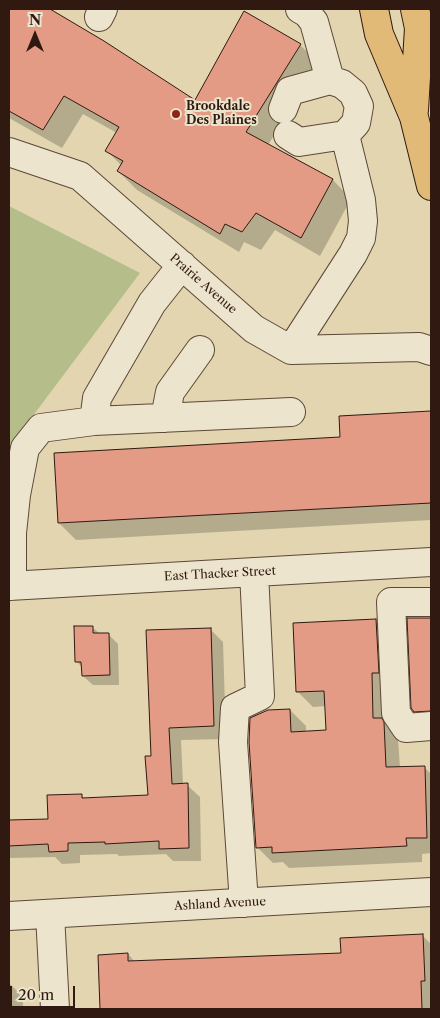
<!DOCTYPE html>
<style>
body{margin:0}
#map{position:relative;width:440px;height:1018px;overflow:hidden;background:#e2d5b0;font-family:"Libre Caslon Text",serif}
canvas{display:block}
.frame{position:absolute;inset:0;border:10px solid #301911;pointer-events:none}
.north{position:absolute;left:10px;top:10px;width:50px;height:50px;-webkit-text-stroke:4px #ece4cc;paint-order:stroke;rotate:0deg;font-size:14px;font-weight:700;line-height:20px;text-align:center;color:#301911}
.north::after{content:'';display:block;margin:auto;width:18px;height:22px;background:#301911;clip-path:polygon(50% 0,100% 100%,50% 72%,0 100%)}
.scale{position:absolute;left:10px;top:986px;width:65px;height:22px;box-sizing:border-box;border:2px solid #301911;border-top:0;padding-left:6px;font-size:15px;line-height:18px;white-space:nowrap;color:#301911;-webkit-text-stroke:4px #ece4cc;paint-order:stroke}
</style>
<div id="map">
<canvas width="440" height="1018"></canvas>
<div class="frame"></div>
<div class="north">N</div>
<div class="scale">20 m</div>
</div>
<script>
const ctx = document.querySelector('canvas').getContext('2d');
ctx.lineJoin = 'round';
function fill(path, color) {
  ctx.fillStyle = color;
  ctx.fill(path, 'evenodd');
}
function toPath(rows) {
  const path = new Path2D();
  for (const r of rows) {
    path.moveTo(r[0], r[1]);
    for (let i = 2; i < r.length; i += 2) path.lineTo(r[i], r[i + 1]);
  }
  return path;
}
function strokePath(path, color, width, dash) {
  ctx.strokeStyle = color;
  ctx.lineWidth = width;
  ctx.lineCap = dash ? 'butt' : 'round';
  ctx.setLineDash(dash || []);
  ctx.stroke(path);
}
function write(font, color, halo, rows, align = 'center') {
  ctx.font = font + ' "Libre Caslon Text",serif';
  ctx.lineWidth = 4;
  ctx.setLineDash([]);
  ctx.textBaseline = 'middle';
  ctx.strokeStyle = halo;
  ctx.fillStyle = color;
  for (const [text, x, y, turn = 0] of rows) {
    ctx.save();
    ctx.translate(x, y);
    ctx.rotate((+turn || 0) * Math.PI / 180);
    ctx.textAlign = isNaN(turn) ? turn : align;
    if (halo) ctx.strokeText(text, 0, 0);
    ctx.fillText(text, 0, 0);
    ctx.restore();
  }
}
fill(toPath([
 [9,206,140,273,17,437,9,457]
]), '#b5bd8a');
fill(toPath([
 [9,9,47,9,104,43,195,102,300,45,319,63,268,145,333,180,351,199,320,256,275,230,261,250,244,242,239,252,137,190,118,171,122,166,107,151,117,133,83,114,62,148,9,118],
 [431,412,431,520,76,540,59,523,342,438,341,417],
 [409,619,431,619,431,727,415,711],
 [376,620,391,636,400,768,424,767,431,774,431,853,422,854,422,862,289,868,283,862,273,863,257,847,290,710,306,726,306,733,328,731,326,706,313,707,297,691],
 [92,627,100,634,108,634,118,644,119,685,93,685,83,676,83,668,76,661],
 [210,629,223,642,226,739,181,740,183,785,187,785,200,797,201,861,173,861,166,854,119,856,117,854,80,855,80,863,62,864,55,857,9,858,9,821,49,820,81,795,85,799,149,796,152,757],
 [423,936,431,944,431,1009,102,1009,100,956,128,954,135,962,342,954],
 [9,983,23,997,23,1009,9,1009]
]), '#0003');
const building = toPath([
 [9,9,50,9,104,41,195,100,244,11,301,44,246,132,333,179,301,238,256,213,242,232,225,224,220,234,117,171,123,161,105,151,119,127,64,96,43,130,9,111,9,9],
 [431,411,431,503,58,523,54,453,340,437,339,416,431,411],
 [407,618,431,618,431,711,414,712,411,708,407,618],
 [376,619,379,673,372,673,373,718,382,718,384,722,386,767,425,766,427,838,406,838,407,846,272,853,272,847,256,848,249,742,250,718,268,710,290,709,291,732,326,730,324,691,296,692,293,623,376,619],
 [74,626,93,626,93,633,109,633,110,675,82,676,81,662,75,662,74,626],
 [211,628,214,726,169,728,172,784,188,783,189,848,159,849,159,841,105,844,105,842,68,843,68,851,49,852,48,844,9,846,9,820,48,819,47,795,82,794,82,798,148,795,145,756,151,756,146,630,211,628],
 [423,934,425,981,421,981,422,1009,100,1009,98,955,128,953,128,961,341,953,340,938,423,934]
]);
fill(building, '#e39b86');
strokePath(building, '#301911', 1);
const minor = toPath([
 [99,17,103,9],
 [283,109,290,91,330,80],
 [288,135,299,142,345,135],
 [9,152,80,176,254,329,291,350,419,347,431,351],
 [291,350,353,254,361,238,363,221,361,200,345,135,356,123,359,106,353,93,342,84,330,80,314,22,307,13,300,9],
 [165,418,170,392,200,350],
 [94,421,291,412],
 [9,586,431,562],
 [12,586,12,533,16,495,25,448,41,428,94,421,97,398,152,303,182,265],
 [431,602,391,602,396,713,406,728,431,726],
 [244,903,233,742,235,708,260,696,254,572],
 [50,914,55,1009],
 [9,916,431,892]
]);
const major = toPath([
 [374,9,379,34,414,117,431,186],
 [414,110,419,28,415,9]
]);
strokePath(minor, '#5c4839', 30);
strokePath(major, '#301911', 30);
strokePath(minor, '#ece4cc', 28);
strokePath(major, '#e1ba78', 28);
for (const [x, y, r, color] of [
 [176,114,5,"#8f2418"]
]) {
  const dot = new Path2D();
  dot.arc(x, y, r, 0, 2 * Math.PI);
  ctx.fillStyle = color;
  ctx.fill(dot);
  strokePath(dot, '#ece4cc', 2);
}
write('bold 12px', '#301911', '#ece4cc', [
 ["Brookdale",186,107],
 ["Des Plaines",186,121]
], 'left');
write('12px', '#301911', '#ece4cc', [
 ["Prairie Avenue",203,284,41],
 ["East Thacker Street",220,574,-3],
 ["Ashland Avenue",220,904,-3]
]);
</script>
